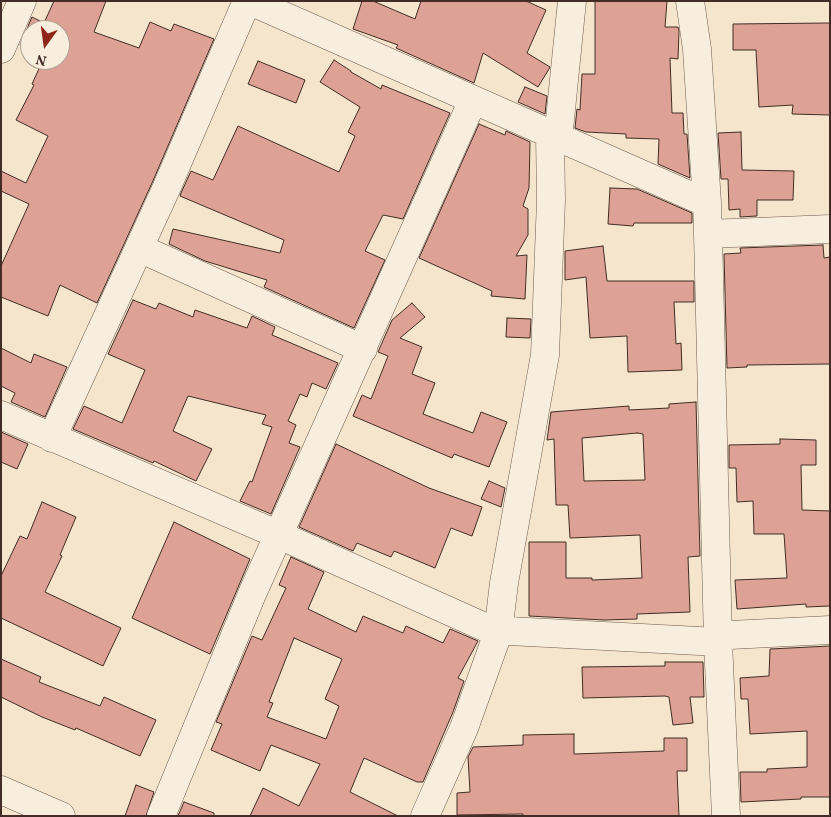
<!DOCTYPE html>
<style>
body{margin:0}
#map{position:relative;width:831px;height:817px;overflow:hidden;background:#f5e5cd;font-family:Vollkorn,serif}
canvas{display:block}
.frame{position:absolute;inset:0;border:2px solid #412d25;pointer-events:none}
.north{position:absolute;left:20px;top:20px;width:50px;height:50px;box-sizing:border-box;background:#f8eede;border:1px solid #afa194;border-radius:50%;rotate:194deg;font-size:14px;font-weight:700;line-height:20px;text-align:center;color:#412d25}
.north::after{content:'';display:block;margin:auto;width:18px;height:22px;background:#8f2418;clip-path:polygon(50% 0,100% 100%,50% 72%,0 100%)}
</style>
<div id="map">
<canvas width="831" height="817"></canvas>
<div class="frame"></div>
<div class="north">N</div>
</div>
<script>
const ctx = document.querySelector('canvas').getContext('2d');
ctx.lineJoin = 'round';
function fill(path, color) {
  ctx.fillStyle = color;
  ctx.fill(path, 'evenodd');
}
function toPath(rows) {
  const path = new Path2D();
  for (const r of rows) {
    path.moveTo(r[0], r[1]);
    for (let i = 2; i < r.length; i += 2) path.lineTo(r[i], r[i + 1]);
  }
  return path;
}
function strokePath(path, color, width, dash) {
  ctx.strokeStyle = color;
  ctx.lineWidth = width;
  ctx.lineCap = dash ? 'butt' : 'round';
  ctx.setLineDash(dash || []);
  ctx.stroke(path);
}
const building = toPath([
 [54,1,106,1,94,32,139,48,150,22,171,31,174,24,214,39,152,183,97,303,60,285,48,316,1,297,1,266,29,204,1,191,1,171,26,183,48,136,16,120,34,85,32,84,43,60,60,60,60,30,30,30,30,49,20,45,32,17,44,23,54,1],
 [362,1,373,1,415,19,421,1,526,1,546,10,527,53,550,67,549,69,538,87,483,53,474,83,396,48,398,45,353,29,362,1],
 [595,1,667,1,665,27,678,27,679,31,678,59,670,58,672,113,683,113,684,134,687,134,690,178,658,164,659,139,626,138,626,134,586,132,575,128,577,109,580,110,582,74,595,74,595,1],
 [830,23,830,115,792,114,793,105,759,107,756,50,733,50,733,24,830,23],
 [334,60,351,71,351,72,381,89,382,85,450,113,403,219,383,215,365,251,385,260,354,328,264,287,267,280,205,261,169,244,173,229,280,253,284,240,180,196,181,193,191,171,213,180,238,126,339,172,355,136,348,132,360,107,320,82,334,60],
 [258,61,305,80,296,103,248,84,258,61],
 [525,87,547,96,545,114,518,102,525,87],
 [479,124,505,135,506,131,530,142,529,188,523,206,528,209,528,235,516,256,527,255,525,299,491,296,492,291,419,258,479,124],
 [741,132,742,170,794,171,793,200,757,200,757,216,740,217,740,209,729,210,728,179,721,179,718,133,741,132],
 [610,188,637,189,692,213,692,223,634,223,633,226,608,224,610,188],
 [823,245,824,258,830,257,830,364,747,365,747,367,727,368,724,254,741,253,740,248,823,245],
 [603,246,607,281,694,281,694,302,674,302,676,344,681,343,682,370,628,372,627,336,590,338,586,277,565,280,565,251,603,246],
 [133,300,156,309,159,303,193,317,195,310,247,328,252,316,275,327,272,335,338,363,326,389,312,383,307,397,300,394,288,421,296,425,289,443,300,447,271,514,240,501,250,481,252,482,272,427,262,424,266,415,188,396,173,431,212,449,196,481,154,461,153,463,73,429,84,406,122,423,145,370,108,354,133,300],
 [412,303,425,317,400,338,422,347,412,374,435,383,423,414,473,433,481,412,507,422,489,467,454,454,452,458,353,416,362,395,371,399,388,356,378,352,392,320,412,303],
 [507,318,531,319,530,338,506,337,507,318],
 [1,348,31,363,34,354,67,367,45,417,11,402,15,393,1,386,1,348],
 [696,402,700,556,688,557,690,612,637,614,637,619,604,620,529,616,529,542,566,542,566,578,592,578,592,580,642,578,640,535,570,538,568,505,556,505,554,439,547,440,551,412,629,406,629,410,669,408,669,404,696,402],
 [637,433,643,434,645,480,584,481,582,438,637,433],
 [1,432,28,444,17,469,1,462,1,432],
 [780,439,816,440,816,465,801,465,802,510,830,511,830,606,806,607,806,604,737,609,735,580,787,578,784,534,754,534,753,501,737,502,736,468,729,468,729,445,780,444,780,439],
 [336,444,429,488,482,507,472,536,451,528,435,568,394,551,391,557,357,543,353,551,299,527,336,444],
 [489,481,505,488,501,507,481,499,489,481],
 [42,502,76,517,60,555,62,556,45,592,121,628,103,666,1,618,1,576,20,536,27,539,42,502],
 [174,522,250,559,210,654,132,618,174,522],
 [291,557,324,572,308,609,356,632,363,616,403,633,406,626,443,643,450,629,478,641,458,678,464,681,453,712,423,782,417,782,364,758,350,792,398,816,250,816,263,788,299,806,320,764,271,745,260,771,211,750,222,724,216,722,252,636,262,640,286,588,279,585,291,557],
 [294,638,342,659,325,699,339,706,326,739,267,717,273,703,269,702,294,638],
 [830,646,830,797,801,797,801,799,741,802,740,772,767,772,767,769,807,767,807,731,750,734,748,699,741,699,740,678,769,676,770,649,830,646],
 [1,659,41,677,39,682,100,706,104,697,156,720,140,756,76,728,75,730,42,717,1,697,1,659],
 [665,662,703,662,704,697,690,697,693,723,673,725,669,697,665,696,583,698,582,667,665,666,665,662],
 [574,734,574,754,664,751,664,738,687,738,687,771,677,771,679,816,523,816,523,814,457,815,457,793,470,792,468,757,473,747,523,745,523,735,574,734],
 [136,785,154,792,146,816,125,816,136,785],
 [184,802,214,813,214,816,178,816,184,802]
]);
fill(building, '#dda295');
strokePath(building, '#412d25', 1);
const minor = toPath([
 [250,1,707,203,708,234,830,229],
 [690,1,697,49,707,203],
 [1,49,22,1],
 [558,139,572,1],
 [708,234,718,642,726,816],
 [139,248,363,349],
 [1,415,279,535,498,633],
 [52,438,166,189,247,1],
 [498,625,509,631,718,642,730,635,830,630],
 [1,790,61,816],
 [161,816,252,594,473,100],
 [425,816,464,728,498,633,504,583,545,355,551,200,550,134]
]);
strokePath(minor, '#6e5b4f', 29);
strokePath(minor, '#f8eede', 28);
</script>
